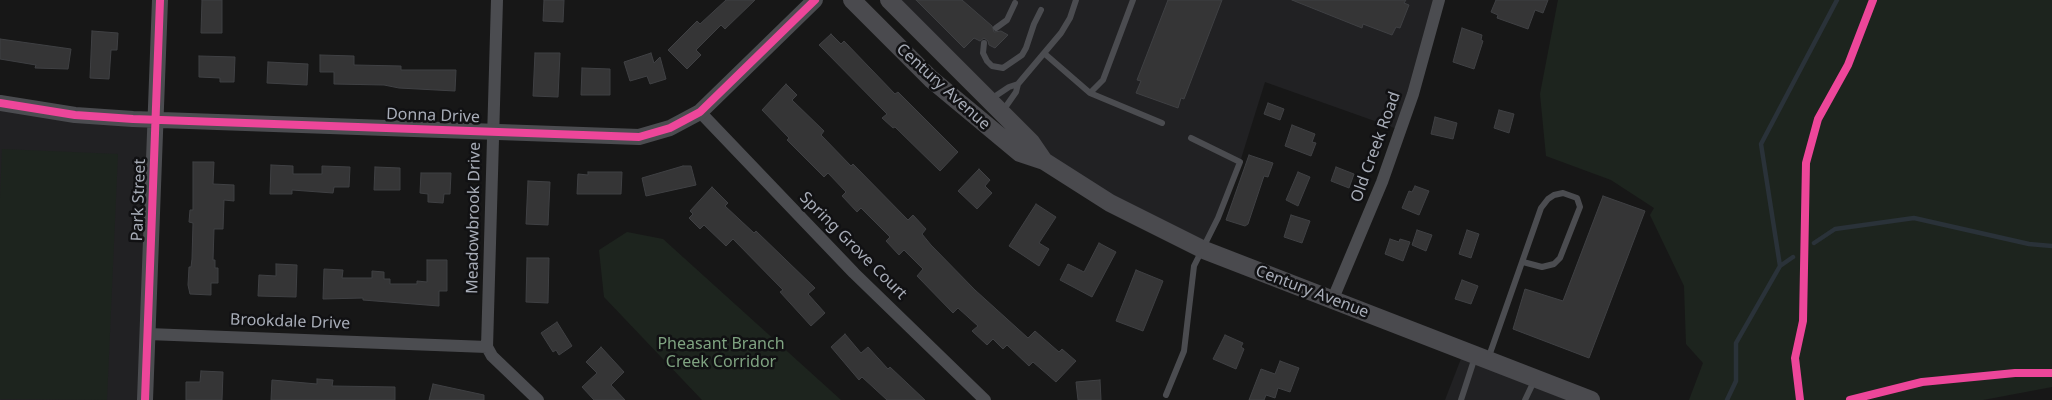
<!DOCTYPE html>
<style>
body{margin:0}
canvas{display:block;background:#171717}
</style>
<canvas width="2052" height="400"></canvas>
<script>
const ctx = document.querySelector('canvas').getContext('2d');
ctx.lineJoin = 'round';
function fill(path, color) {
  ctx.fillStyle = color;
  ctx.fill(path, 'evenodd');
}
function toPath(rows) {
  const path = new Path2D();
  for (const r of rows) {
    path.moveTo(r[0], r[1]);
    for (let i = 2; i < r.length; i += 2) path.lineTo(r[i], r[i + 1]);
  }
  return path;
}
function strokePath(path, color, width, dash) {
  ctx.strokeStyle = color;
  ctx.lineWidth = width;
  ctx.lineCap = dash ? 'butt' : 'round';
  ctx.setLineDash(dash || []);
  ctx.stroke(path);
}
function write(font, color, halo, rows, align = 'center') {
  ctx.font = font + ' "Noto Sans",sans-serif';
  ctx.lineWidth = 5;
  ctx.setLineDash([]);
  ctx.textBaseline = 'middle';
  ctx.strokeStyle = halo;
  ctx.fillStyle = color;
  for (const [text, x, y, turn = 0] of rows) {
    ctx.save();
    ctx.translate(x, y);
    ctx.rotate((+turn || 0) * Math.PI / 180);
    ctx.textAlign = isNaN(turn) ? turn : align;
    if (halo) ctx.strokeText(text, 0, 0);
    ctx.fillText(text, 0, 0);
    ctx.restore();
  }
}
fill(toPath([
 [889,0,1439,0,1400,130,1265,82,1240,162,1204,250,1084,188],
 [0,103,155,120,145,400,0,400],
 [1464,351,1584,400,1445,400]
]), '#212123');
fill(toPath([
 [1558,0,2052,0,2052,387,1983,400,1689,400,1703,363,1686,344,1684,286,1650,215,1654,208,1611,180,1546,156,1540,94],
 [2,149,118,154,107,400,0,399,0,198],
 [627,232,663,239,841,400,702,400,604,297,599,250]
]), '#1d241e');
strokePath(toPath([
 [1814,243,1835,229,1914,218,2029,244,2052,246],
 [1780,266,1793,257],
 [1727,400,1736,381,1736,343,1780,266,1761,144,1837,0]
]), '#2a3239', 4.5);
const building = toPath([
 [202,0,222,0,222,33,201,33,202,0],
 [544,0,564,0,563,22,543,21,544,0],
 [726,0,755,0,725,29,721,25,696,50,701,55,687,69,668,50,697,21,700,24,726,0],
 [916,0,962,0,992,26,994,32,1001,31,1008,35,995,48,989,45,988,41,984,38,980,41,974,38,964,48,916,0],
 [1168,0,1222,0,1184,99,1181,98,1178,108,1136,93,1141,81,1137,80,1168,0],
 [1292,0,1406,0,1404,3,1409,5,1400,28,1396,27,1392,35,1363,24,1362,28,1292,0],
 [1496,0,1548,0,1543,13,1535,10,1528,29,1497,18,1498,15,1491,12,1496,0],
 [1462,28,1482,35,1481,40,1483,41,1474,69,1453,62,1462,28],
 [92,31,118,33,117,50,111,50,109,79,90,78,92,31],
 [831,34,841,44,844,41,895,94,898,92,958,152,940,171,895,127,893,128,882,118,887,114,819,45,831,34],
 [0,39,71,49,68,69,35,68,36,65,0,59,0,39],
 [535,53,560,53,558,97,533,96,535,53],
 [651,53,654,63,660,57,666,79,650,84,647,76,630,81,624,62,651,53],
 [320,55,354,56,354,65,401,66,401,70,456,70,455,91,399,88,384,85,334,84,334,72,320,72,320,55],
 [199,56,235,57,234,82,220,82,220,78,199,77,199,56],
 [268,62,308,64,307,85,267,83,268,62],
 [582,68,610,69,610,95,581,95,582,68],
 [786,84,797,95,792,100,824,131,821,135,851,166,853,164,908,220,913,215,926,229,922,234,931,245,975,290,1028,338,1035,331,1059,352,1062,349,1076,361,1056,382,1033,362,1029,366,1007,345,1003,349,993,339,987,345,972,331,978,326,958,308,953,313,917,276,923,269,904,250,899,255,886,241,890,237,861,208,857,212,842,196,846,192,828,173,824,177,787,140,789,138,762,110,786,84],
 [1268,103,1284,109,1280,120,1264,114,1268,103],
 [1499,110,1514,114,1509,133,1494,128,1499,110],
 [1435,117,1457,123,1453,139,1431,134,1435,117],
 [1292,125,1315,134,1312,142,1316,143,1311,156,1285,146,1292,125],
 [1249,155,1273,163,1268,177,1264,176,1248,224,1245,226,1226,220,1249,155],
 [193,162,214,162,213,184,234,185,234,201,224,200,223,229,214,229,213,260,215,260,215,268,218,268,218,283,211,283,211,295,190,294,188,285,189,267,191,267,192,259,193,223,189,222,190,210,193,210,193,162],
 [271,165,293,166,293,174,322,174,322,166,350,167,349,187,334,187,333,193,292,190,292,194,270,194,271,165],
 [683,166,691,166,696,185,646,196,642,178,683,166],
 [375,167,400,168,400,190,374,190,375,167],
 [1336,167,1354,174,1349,188,1331,181,1336,167],
 [979,169,990,180,985,186,992,193,977,209,958,191,979,169],
 [588,172,622,172,621,194,577,194,578,174,588,175,588,172],
 [1298,172,1310,177,1298,206,1286,200,1298,172],
 [421,173,451,173,450,194,444,194,443,203,428,202,428,194,420,193,421,173],
 [528,181,550,182,548,225,526,224,528,181],
 [1415,186,1429,191,1419,215,1402,208,1409,191,1412,192,1415,186],
 [712,187,728,203,725,206,754,233,756,231,815,288,808,294,825,313,811,326,780,292,783,290,733,239,726,246,704,225,700,229,689,218,693,214,690,211,712,187],
 [1603,196,1645,211,1589,358,1513,329,1525,289,1563,301,1603,196],
 [1036,204,1056,217,1039,243,1049,249,1039,266,1009,246,1036,204],
 [1291,215,1310,221,1302,243,1284,237,1291,215],
 [1417,230,1432,235,1426,251,1412,245,1417,230],
 [1467,230,1479,234,1471,258,1459,254,1467,230],
 [1390,239,1399,242,1400,239,1410,242,1403,261,1385,254,1390,239],
 [1099,243,1116,252,1092,297,1060,280,1068,264,1084,272,1099,243],
 [527,258,549,258,548,303,526,302,527,258],
 [427,260,447,260,447,291,439,291,439,306,363,300,363,298,323,299,324,269,343,270,342,278,372,278,372,271,384,272,384,279,390,279,390,284,417,284,417,281,427,282,427,260],
 [276,264,297,265,296,297,258,296,259,275,276,276,276,264],
 [1136,270,1163,281,1143,331,1116,321,1136,270],
 [1462,280,1478,286,1471,304,1455,299,1462,280],
 [557,322,572,346,559,355,556,350,553,352,541,333,557,322],
 [845,334,861,353,868,347,888,369,890,367,925,400,887,400,862,377,859,380,831,347,845,334],
 [1225,335,1243,343,1241,347,1244,349,1236,369,1213,359,1225,335],
 [601,347,624,372,611,385,625,400,594,400,582,387,597,373,586,362,601,347],
 [1280,361,1299,368,1290,392,1278,388,1275,398,1266,395,1264,400,1249,400,1261,369,1275,374,1280,361],
 [201,371,223,372,222,400,186,400,186,382,200,382,201,371],
 [317,379,333,380,332,386,395,387,395,400,271,400,272,380,317,384,317,379],
 [1100,380,1101,400,1078,400,1076,382,1100,380],
 [433,384,484,395,484,400,429,400,433,384]
]);
fill(building, '#353536');
strokePath(building, '#3f4043', 1);
strokePath(toPath([
 [996,28,1007,20,1015,3],
 [984,43,983,53,987,61,992,66,1003,68,1022,55,1026,48,1034,24,1041,10],
 [1045,54,1090,93,1162,123],
 [1090,93,1103,80,1133,0],
 [991,99,1009,87,1018,84],
 [1002,112,1016,92,1018,84,1061,33,1070,18,1076,0],
 [1488,359,1541,208,1548,199,1554,195,1563,193,1577,198,1580,207,1560,258,1554,264,1542,267,1523,262],
 [1166,395,1184,351,1194,266,1218,218,1240,162,1191,138],
 [1461,400,1475,357],
 [1525,400,1535,379]
]), '#4b4c50', 6);
strokePath(toPath([
 [700,112,854,273,985,400],
 [1332,301,1382,182,1413,94,1439,0],
 [148,334,487,347,492,356,538,400],
 [487,347,497,0]
]), '#4b4c50', 12);
strokePath(toPath([
 [0,103,75,115,133,119,639,137,670,128,700,112,815,0],
 [145,400,160,0]
]), '#4b4c50', 16);
strokePath(toPath([
 [852,0,931,79,1020,153,1044,161,1110,203,1204,250,1591,400],
 [889,0,1031,142,1044,161]
]), '#4a4a4e', 18);
strokePath(toPath([
 [0,103,75,115,133,119,639,137,670,128,700,112,815,0],
 [145,400,160,0],
 [1800,400,1795,358,1803,321,1806,163,1818,119,1848,65,1873,0],
 [1850,400,1922,382,2015,373,2052,373]
]), '#ed469a', 8);
write('16px', '#a8adb8', '#111113', [
 ["Century Avenue",943,87,42],
 ["Donna Drive",433,116,2],
 ["Old Creek Road",1376,147,-70],
 ["Park Street",139,200,-88],
 ["Meadowbrook Drive",474,218,-89],
 ["Spring Grove Court",853,246,45],
 ["Century Avenue",1312,292,21],
 ["Brookdale Drive",290,322,2]
]);
write('16px', '#7fa381', '#111113', [
 ["Pheasant Branch",721,344],
 ["Creek Corridor",721,362]
]);
</script>
